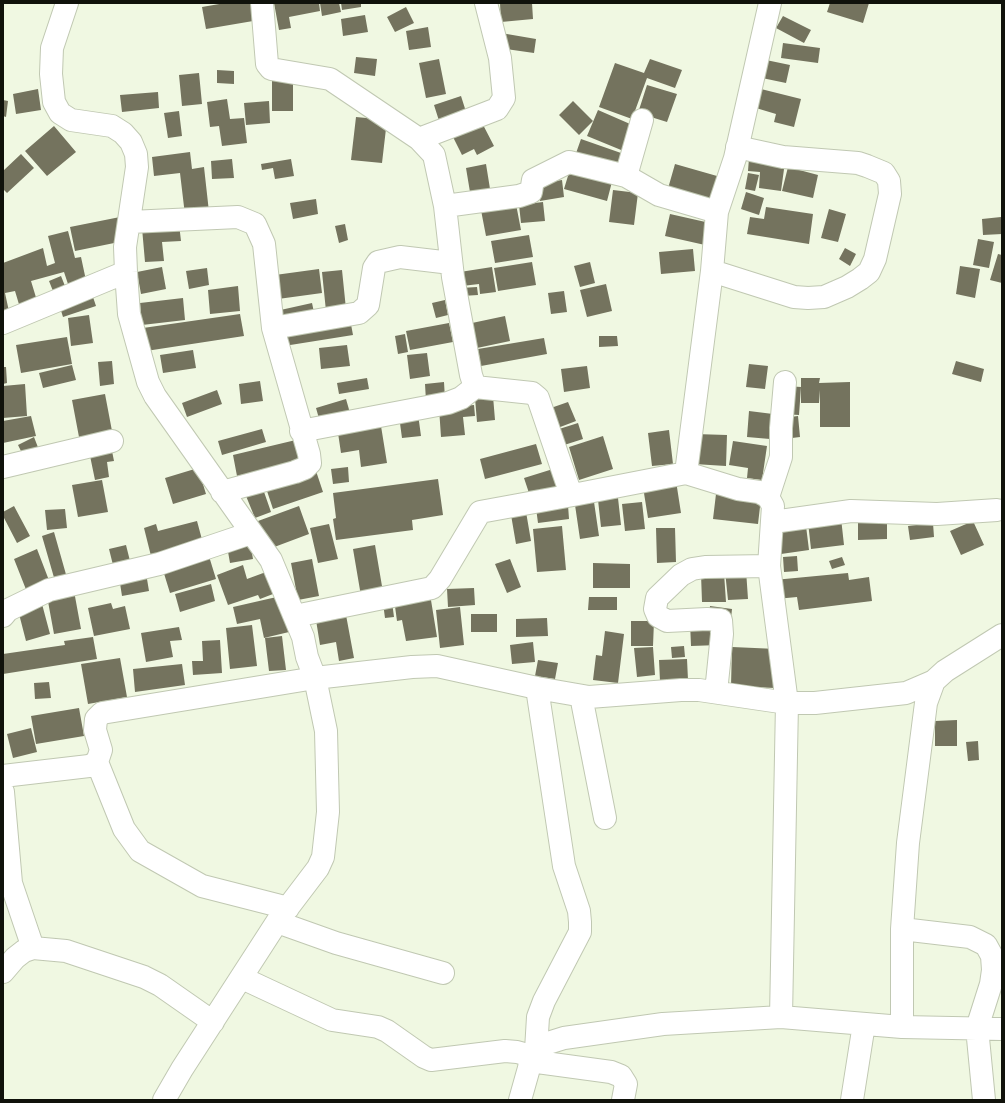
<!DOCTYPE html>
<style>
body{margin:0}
#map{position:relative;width:1005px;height:1103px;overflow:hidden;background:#f0f8e2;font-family:"Sofia Sans Condensed",sans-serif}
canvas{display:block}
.frame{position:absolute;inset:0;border:4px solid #10120b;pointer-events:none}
</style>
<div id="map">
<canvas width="1005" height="1103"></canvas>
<div class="frame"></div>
</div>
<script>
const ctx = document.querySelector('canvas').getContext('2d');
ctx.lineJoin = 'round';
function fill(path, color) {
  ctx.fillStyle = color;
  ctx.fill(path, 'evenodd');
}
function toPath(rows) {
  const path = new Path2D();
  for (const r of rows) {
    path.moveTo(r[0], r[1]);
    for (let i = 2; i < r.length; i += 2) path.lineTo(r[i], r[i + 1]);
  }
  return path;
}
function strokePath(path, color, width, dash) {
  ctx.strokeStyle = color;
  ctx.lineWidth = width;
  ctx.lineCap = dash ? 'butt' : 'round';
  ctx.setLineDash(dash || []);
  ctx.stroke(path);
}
fill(toPath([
 [225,3,256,3,259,20,206,29,202,7],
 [274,3,319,3,320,11,289,17,291,28,279,30],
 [320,3,339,3,341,12,322,16],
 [341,3,361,3,361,7,342,10],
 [500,3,532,3,533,19,501,22],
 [830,3,869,3,863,23,827,12],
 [406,7,414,23,395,32,387,17],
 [365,15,368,32,343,36,341,19],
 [783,16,811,30,804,43,776,28],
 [428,27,431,47,409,50,406,31],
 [501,33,536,39,534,53,499,48],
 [783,43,820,48,818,63,781,58],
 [356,57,377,59,375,76,354,73],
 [439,59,446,94,426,98,419,63],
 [650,59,682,70,675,88,647,78,632,119,599,107,615,63,644,73],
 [766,60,790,65,786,83,762,78],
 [217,70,234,71,234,84,217,83],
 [199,73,202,104,182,106,179,75],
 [272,77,293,77,293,111,272,111],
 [647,85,677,94,667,122,638,113],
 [38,89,41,110,16,114,13,94],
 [761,89,801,99,794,127,774,122,776,114,756,108],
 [158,92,159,108,122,112,120,95],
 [461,96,468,118,441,127,434,105],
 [227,99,230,119,244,118,247,143,222,146,219,126,210,127,207,102],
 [3,100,8,101,6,117,3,116],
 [269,101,270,123,246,125,244,103],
 [573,101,593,121,579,135,559,115],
 [598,110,637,127,626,152,587,136],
 [179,111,182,136,168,138,164,113],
 [356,117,387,120,382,163,351,160],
 [480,119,494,146,477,155,474,149,462,155,451,133],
 [54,126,76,152,47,176,25,151],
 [581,139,621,153,616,168,575,156],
 [190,152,192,169,204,167,209,212,185,215,180,173,154,176,152,157],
 [21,154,34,168,7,193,3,189,3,171],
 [749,158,785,162,781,191,759,188,760,172,748,171],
 [232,159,234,178,212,179,211,161],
 [291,159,294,176,275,179,273,168,262,170,261,164],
 [486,164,491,195,471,198,466,168],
 [675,164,724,178,716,206,667,192],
 [571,166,613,178,607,201,564,189],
 [788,167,818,175,813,198,782,191],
 [748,173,759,175,755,191,745,189],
 [562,180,564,197,540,201,537,184],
 [613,190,638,193,634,225,609,222],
 [746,192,764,198,759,215,741,209],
 [316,199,318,214,293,219,290,203],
 [515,199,521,230,486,236,480,205],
 [543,202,545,221,521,223,519,205],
 [766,207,813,214,809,244,747,234,750,217,764,219],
 [829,209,846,214,838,242,821,238],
 [670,214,710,223,705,245,665,236],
 [120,217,124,241,75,251,70,227],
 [1001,217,1002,234,983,235,982,219],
 [179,224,181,241,162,242,164,261,145,262,142,228],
 [345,224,348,240,339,243,335,226],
 [68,231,75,258,81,257,87,285,70,290,64,272,31,281,38,304,21,311,15,291,5,293,10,316,3,319,3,263,43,248,47,266,55,263,48,236],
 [529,235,533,257,495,263,491,241],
 [978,239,994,242,989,268,973,265],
 [845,248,856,254,850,266,839,259],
 [693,249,695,271,661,274,659,252],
 [998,254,1002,255,1002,283,990,280],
 [532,262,536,285,498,291,494,268],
 [590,262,595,283,580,287,574,266],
 [960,266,980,269,975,298,956,294],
 [162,267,166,289,141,294,137,272],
 [492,267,496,292,480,294,479,284,462,286,460,272],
 [207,268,209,285,189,289,186,271],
 [319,269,322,293,278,299,275,275],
 [342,270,346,309,326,311,322,272],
 [61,276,67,291,55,296,49,281],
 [606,284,612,311,587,317,580,290],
 [238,286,240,311,210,314,208,290],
 [477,287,478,295,462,296,461,288],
 [91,291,96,306,63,317,58,301],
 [564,291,567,312,551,314,548,293],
 [183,298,185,320,142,325,140,303],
 [445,300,448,315,436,318,432,303],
 [312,303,315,317,279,325,276,311],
 [240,314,244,336,146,351,143,328],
 [89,315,93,343,71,346,68,318],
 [505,316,510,341,477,348,472,323],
 [350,319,353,335,284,346,281,330],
 [449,323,453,342,410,350,406,331],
 [405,334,408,352,398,354,395,336],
 [599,336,617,336,618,346,599,347],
 [67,337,72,364,21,373,16,345],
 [544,338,547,354,481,366,478,349],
 [347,345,350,366,321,369,319,348],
 [193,350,196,368,163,373,160,355],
 [427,353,430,376,410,379,407,355],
 [112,361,114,384,100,386,98,362],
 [956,361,984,369,981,382,952,374],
 [749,364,768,366,765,389,746,387],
 [72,365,76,380,43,388,39,373],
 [587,366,590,388,564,392,561,369],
 [3,367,6,367,7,383,3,384],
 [367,378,369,389,339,394,337,383],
 [801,378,820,378,819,383,850,382,850,427,820,427,820,390,819,403,801,403],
 [260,381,263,401,241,404,239,384],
 [444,382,445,399,426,401,425,384],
 [25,384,27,416,3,418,3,386],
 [786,386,801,387,799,415,783,414],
 [217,390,222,404,187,417,182,403],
 [105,394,112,431,79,437,72,400],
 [493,396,495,420,477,422,475,398],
 [346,399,350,413,320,422,316,408],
 [568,402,576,421,555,429,548,409],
 [474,405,475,416,463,417,465,435,441,437,439,408],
 [749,411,781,415,771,424,770,439,747,437],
 [418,414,421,436,402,438,399,416],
 [31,416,36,436,3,443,3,421],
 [798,416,800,437,784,439,782,418],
 [578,423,583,439,561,446,556,430],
 [381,426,387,463,361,467,359,450,341,453,338,433],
 [262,429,266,442,222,455,218,441],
 [669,430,673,464,652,466,648,433],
 [695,434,727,435,726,466,694,464],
 [603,436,613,469,579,480,569,447],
 [34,437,39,450,24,457,18,445],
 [300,439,306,459,237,476,233,455],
 [733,441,767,446,762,480,747,478,748,468,729,465],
 [536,444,542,464,485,479,480,459],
 [111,446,114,461,107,462,109,477,95,480,89,451],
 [348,467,349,482,333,484,331,469],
 [198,468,206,494,173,504,165,478],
 [553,469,559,490,531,499,524,478],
 [316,471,323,492,273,509,266,488],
 [438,479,443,515,412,520,413,530,336,540,333,519,336,518,333,493],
 [102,480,108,512,78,517,72,485],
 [676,481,681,513,648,518,643,487],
 [263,489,271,512,255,518,246,496],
 [716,494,761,498,758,524,713,519],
 [618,498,621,525,601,527,598,500],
 [594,502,599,536,580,539,575,505],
 [642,502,645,529,625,531,622,504],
 [568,505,569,519,538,523,536,508],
 [14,506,30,536,17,543,3,516,3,512],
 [299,506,309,534,269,549,258,521],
 [525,506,531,541,516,544,510,509],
 [65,509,67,528,47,530,45,510],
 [841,518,844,545,811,549,808,522],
 [858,519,887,519,887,539,858,540],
 [197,521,204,547,152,560,144,528,156,524,158,531],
 [973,521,984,545,961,555,950,531],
 [933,523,934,537,910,540,908,526],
 [329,524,338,559,318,563,310,528],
 [562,526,566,570,537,572,533,529],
 [806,526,809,550,781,554,778,528],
 [656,528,675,528,676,562,657,563],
 [54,532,67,578,55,581,42,536],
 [250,542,253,559,230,563,227,546],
 [126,545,131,565,114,569,109,549],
 [375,545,383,592,361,596,353,549],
 [37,549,50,583,27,592,14,559],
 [208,553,216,579,170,593,162,567],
 [797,556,798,571,784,572,783,557],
 [842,557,845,565,832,569,829,561],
 [312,559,319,596,298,600,291,563],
 [510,559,521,587,507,593,495,564],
 [593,563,630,564,630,588,593,588],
 [243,565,247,579,266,572,273,594,260,599,258,595,228,605,217,575],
 [746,570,748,599,728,600,725,571],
 [146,573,149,591,122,596,119,577],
 [724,573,726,602,702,602,701,574],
 [848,573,849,580,869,577,872,601,799,610,797,597,776,599,774,580],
 [211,584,215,601,180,612,175,594],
 [474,588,475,605,448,607,447,589],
 [74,591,81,629,54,634,47,596],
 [430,594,437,637,406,641,402,620,397,621,394,599],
 [281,596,289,632,264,638,260,619,237,624,233,607],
 [589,597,617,597,617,610,588,610],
 [392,602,394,617,385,618,383,603],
 [111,603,113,609,125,606,130,629,94,636,88,608],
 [42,604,50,634,26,641,18,610],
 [710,606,732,609,731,619,709,615],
 [460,607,464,645,440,648,436,610],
 [471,614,497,614,497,632,471,632],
 [346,615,354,658,339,661,336,642,320,645,316,620],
 [547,618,548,636,516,637,516,619],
 [631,621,654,621,653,646,631,646],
 [718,621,719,645,691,646,690,622],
 [252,625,257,666,230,669,226,628],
 [179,627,182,640,170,641,173,657,146,662,141,633],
 [605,631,624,634,618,683,593,680,596,655,602,656],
 [282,636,286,670,269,671,265,638],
 [93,637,97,659,3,674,3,654,65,645,64,641],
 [220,640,222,673,193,675,192,661,203,661,202,641],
 [533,642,535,662,512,664,510,645],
 [684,646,685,657,672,658,671,647],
 [653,647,655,675,637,677,634,648],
 [732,647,777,649,775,688,731,686],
 [120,658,127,697,88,704,81,664],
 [687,659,688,680,660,681,659,660],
 [538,660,558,663,555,679,535,676],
 [182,664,185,685,135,692,133,669],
 [49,682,51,698,35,699,34,683],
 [79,708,84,736,36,744,31,716],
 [957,720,957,746,935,746,935,721],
 [31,728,37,752,13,758,7,734],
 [978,741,979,760,968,761,966,742]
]), '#74735e');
const minor = toPath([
 [67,3,52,48,51,74,54,102,60,113,71,120,112,126,123,133,131,142,136,154,137,167,125,247,126,272,129,314,148,382,155,396,271,560,303,637,307,657,315,678,326,731,328,812,323,857,318,868,277,922,182,1069,164,1100],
 [262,3,267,64,271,69,330,79,419,139,434,155,445,206,453,277,471,375,475,387,532,393,538,398,568,486,573,495,686,473,738,489,759,492,768,497,773,506,769,566,787,703,781,1017],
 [419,139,497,109,504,98,500,58,486,3],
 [626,176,642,120],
 [445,206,519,196,531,192,533,180,569,162,626,176,659,195,717,212],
 [130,222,238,217,255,224,264,244,273,328,309,454,310,463,305,468,295,472,222,492],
 [712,271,794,297,808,298,824,297,847,287,860,279,869,272,875,259,890,194,889,181,884,173,867,166,858,163,783,157,737,147],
 [3,323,126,272],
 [273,328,359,313,368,305,374,268,378,262,400,257,451,263],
 [301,431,448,403,461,398,475,387],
 [3,467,112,441],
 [686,473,712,271,717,212,735,158,770,3],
 [768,497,781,457,781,428,785,382],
 [773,522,851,511,937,514,997,510],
 [3,616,8,610,49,590,159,564,251,533],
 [295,616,432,588,440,579,480,512,573,495],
 [716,692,722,634,721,620,707,619,667,621,658,616,655,609,657,598,681,575,692,569,705,567,769,566],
 [581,696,605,818],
 [97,762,124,829,140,851,202,886,288,908],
 [3,776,89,766,97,762,101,750,95,730,96,719,102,713,315,678,412,667,437,666,537,688,589,697,681,690,699,690,787,703,815,703,906,693,934,681],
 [3,792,11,883,33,948],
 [277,922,336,943,443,973],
 [902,929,970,937,986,945,992,956,993,970,991,984,977,1028,984,1100],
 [3,972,15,958,24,951,33,948,66,951,144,977,160,985,213,1022],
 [242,978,332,1020,378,1027,387,1031,424,1057,431,1060,505,1051,517,1052,528,1055,530,1061,529,1068,520,1100],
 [902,1027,902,929,908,843,926,703,934,681,945,671,1002,635],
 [536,1050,538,1017,544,1001,580,932,580,922,579,911,564,866,537,688],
 [528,1055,548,1043,564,1038,663,1024,781,1017,902,1027,1002,1029],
 [530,1061,611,1072,621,1076,626,1084,623,1100],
 [852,1100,864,1024]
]);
strokePath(minor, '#c0c8b2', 24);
strokePath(minor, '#fff', 22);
</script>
